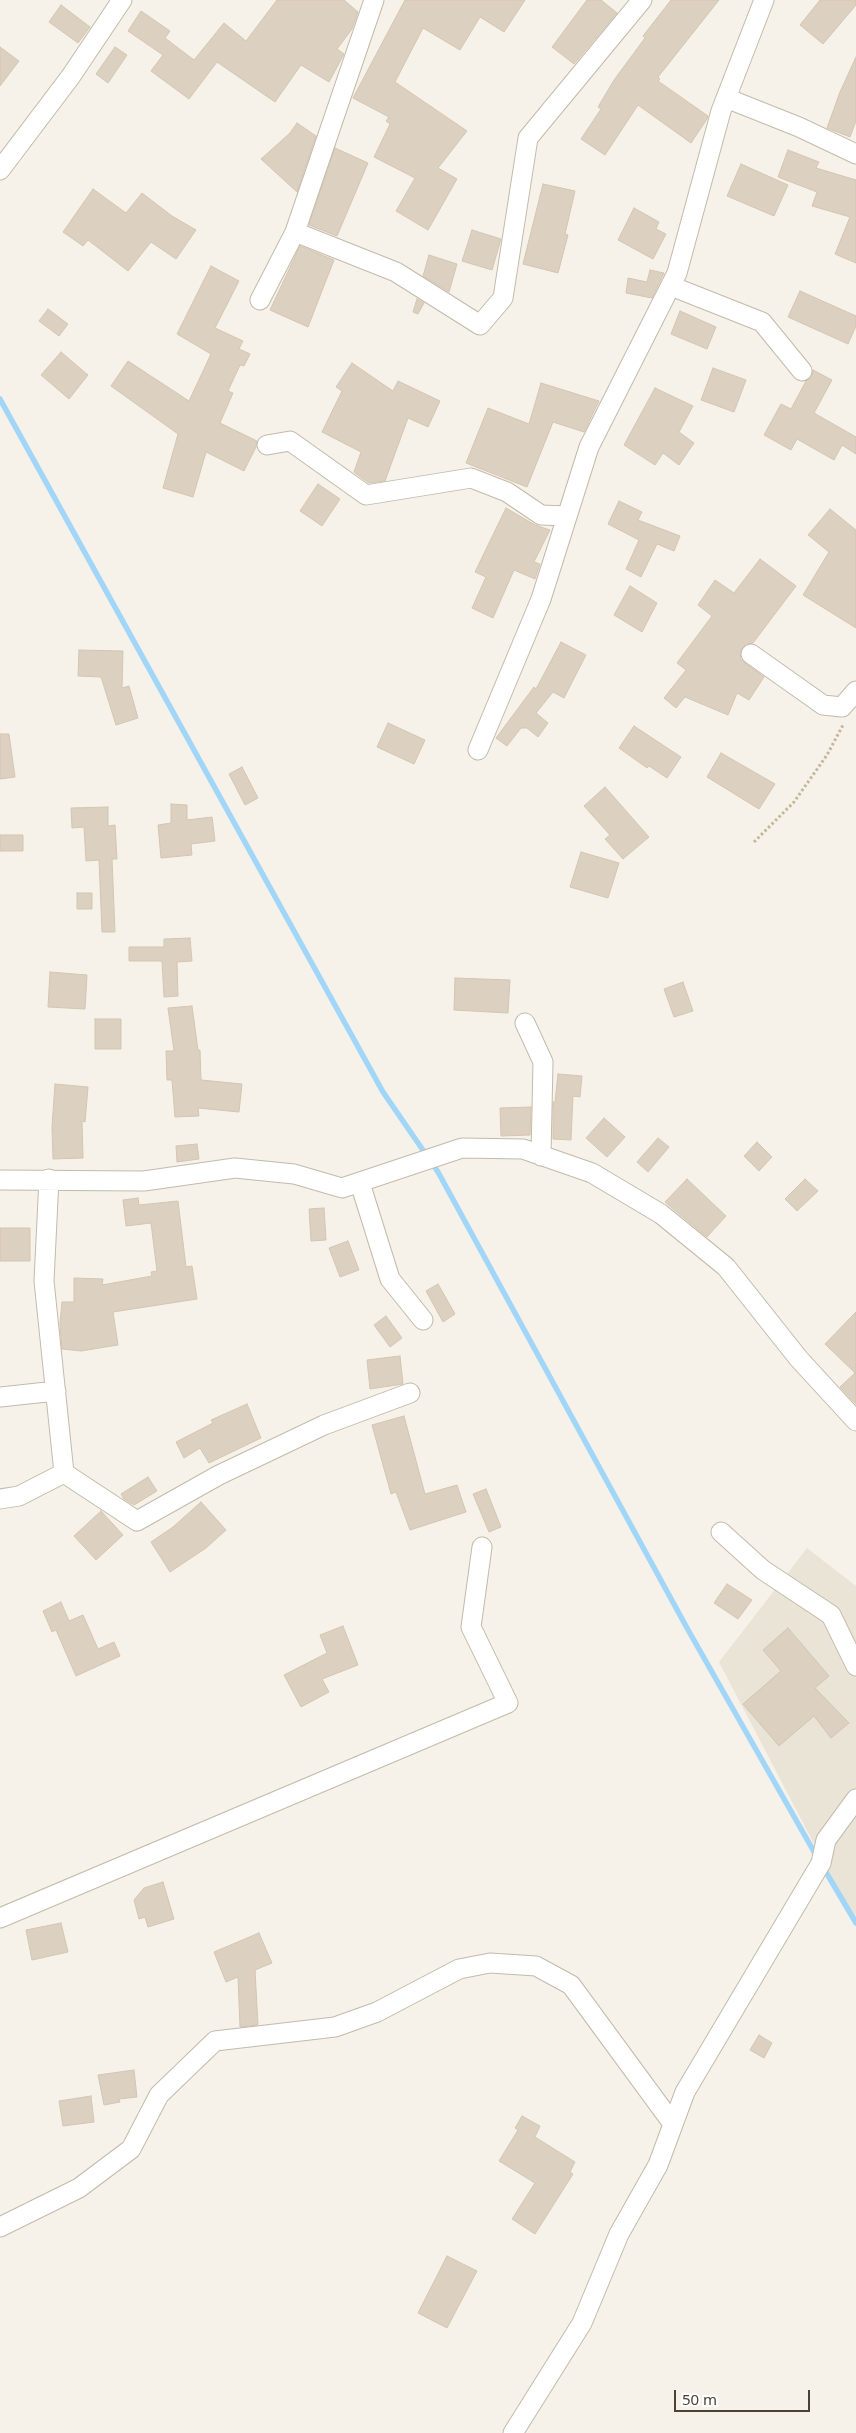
<!DOCTYPE html>
<style>
body{margin:0}
#map{position:relative;width:856px;height:2433px;overflow:hidden;background:#f6f2e9;font-family:"Noto Sans",sans-serif}
canvas{display:block}
.scale{position:absolute;left:674px;top:2390px;width:136px;height:22px;box-sizing:border-box;border:2px solid #4b4236;border-top:0;padding-left:6px;font-size:15px;line-height:18px;white-space:nowrap;color:#4b4236;-webkit-text-stroke:4px #fff;paint-order:stroke}
</style>
<div id="map">
<canvas width="856" height="2433"></canvas>
<div class="scale">50 m</div>
</div>
<script>
const ctx = document.querySelector('canvas').getContext('2d');
ctx.lineJoin = 'round';
function fill(path, color) {
  ctx.fillStyle = color;
  ctx.fill(path, 'evenodd');
}
function toPath(rows) {
  const path = new Path2D();
  for (const r of rows) {
    path.moveTo(r[0], r[1]);
    for (let i = 2; i < r.length; i += 2) path.lineTo(r[i], r[i + 1]);
  }
  return path;
}
function strokePath(path, color, width, dash) {
  ctx.strokeStyle = color;
  ctx.lineWidth = width;
  ctx.lineCap = dash ? 'butt' : 'round';
  ctx.setLineDash(dash || []);
  ctx.stroke(path);
}
fill(toPath([
 [807,1548,856,1586,856,1920,849,1911,719,1662]
]), '#eae4d7');
strokePath(toPath([
 [0,399,383,1092,438,1172,687,1628,817,1857],
 [823,1867,856,1923]
]), '#a1d6f8', 5.5);
const building = toPath([
 [277,0,344,0,358,12,352,29,337,49,344,54,329,82,301,65,275,102,217,62,189,99,151,71,163,55,128,31,141,11,170,31,165,38,194,60,224,23,246,41,277,0],
 [405,0,525,0,504,32,480,17,460,50,423,28,395,82,467,131,438,168,457,179,428,230,396,211,415,178,374,157,390,124,386,121,389,117,353,98,405,0],
 [587,0,601,0,617,13,574,64,552,47,587,0],
 [671,0,719,0,658,77,660,79,658,81,708,116,707,119,691,143,638,105,605,155,581,139,601,109,598,107,614,80,645,38,643,36,671,0],
 [820,0,856,0,856,5,823,44,800,25,820,0],
 [61,5,90,27,78,43,49,22,61,5],
 [0,47,19,61,0,86,0,47],
 [115,47,127,55,108,83,96,74,115,47],
 [856,57,856,121,850,137,827,128,840,92,856,57],
 [297,123,316,136,297,192,261,159,290,133,297,123],
 [335,148,368,163,337,236,309,225,335,148],
 [788,150,819,162,816,168,856,180,856,263,835,254,850,217,812,206,817,192,778,177,788,150],
 [741,164,788,185,774,216,727,196,741,164],
 [543,184,575,191,565,234,568,235,558,273,523,264,543,184],
 [93,189,126,213,142,193,172,216,196,230,176,259,151,242,128,271,88,240,83,246,63,232,93,189],
 [634,208,659,222,656,229,666,234,653,259,618,240,634,208],
 [472,230,501,239,492,270,462,261,472,230],
 [300,246,334,260,308,327,270,310,300,246],
 [429,255,457,264,449,292,423,276,429,255],
 [211,266,239,281,215,328,243,341,239,349,250,354,244,366,240,365,228,391,233,393,220,423,257,441,256,447,244,471,206,452,193,497,163,488,178,434,111,386,128,361,189,401,211,354,177,334,211,266],
 [650,270,664,273,652,298,626,293,628,278,647,282,650,270],
 [800,291,856,316,856,326,848,344,788,317,800,291],
 [417,299,424,303,418,314,413,312,417,299],
 [48,309,68,324,59,336,39,321,48,309],
 [680,311,716,327,707,349,671,334,680,311],
 [61,352,88,375,69,399,41,375,61,352],
 [352,363,393,391,398,381,440,401,428,427,408,418,385,481,369,483,354,472,361,452,322,432,342,391,336,387,352,363],
 [713,368,746,380,734,412,701,400,713,368],
 [813,370,832,380,814,413,856,437,856,454,842,445,834,460,797,439,791,450,764,435,781,404,791,409,806,381,812,375,813,370],
 [541,383,599,401,584,432,553,422,527,487,466,463,488,408,529,424,541,383],
 [655,388,693,406,679,432,694,443,679,465,663,453,655,465,624,445,655,388],
 [318,484,340,499,322,526,300,511,318,484],
 [619,501,642,512,638,520,680,536,674,551,657,544,641,577,626,569,639,540,608,524,619,501],
 [506,508,535,525,550,530,534,562,540,564,535,579,514,570,493,618,472,608,486,577,475,572,506,508],
 [830,509,856,530,856,628,803,595,829,552,808,535,830,509],
 [760,559,796,586,753,643,746,644,740,652,741,660,764,677,749,700,737,693,728,715,685,697,676,708,664,698,686,670,677,663,712,616,698,605,715,580,734,593,760,559],
 [630,586,657,603,642,632,614,615,630,586],
 [561,642,586,655,564,698,553,692,536,713,548,723,538,737,527,728,521,728,507,746,496,738,534,687,536,689,561,642],
 [79,650,123,651,122,688,129,686,138,718,116,725,101,677,78,676,79,650],
 [388,723,425,740,414,764,377,747,388,723],
 [634,726,681,757,667,778,649,766,647,768,619,748,634,726],
 [0,734,9,734,15,777,0,779,0,734],
 [721,753,775,784,759,809,707,777,721,753],
 [242,767,258,798,245,805,229,774,242,767],
 [605,787,649,837,623,859,605,839,610,835,584,806,605,787],
 [171,804,187,805,187,820,212,817,215,841,191,844,192,855,161,858,158,825,171,823,171,804],
 [108,807,108,826,115,825,117,859,112,859,115,932,102,932,99,860,86,861,84,827,72,828,71,808,108,807],
 [0,835,23,835,23,851,0,851,0,835],
 [581,852,619,863,608,898,570,887,581,852],
 [77,893,92,893,92,909,77,909,77,893],
 [190,938,192,961,177,962,178,996,164,997,162,961,129,961,129,947,164,947,164,939,190,938],
 [50,972,87,975,85,1009,48,1007,50,972],
 [455,978,510,980,508,1013,454,1010,455,978],
 [683,982,693,1011,674,1017,664,989,683,982],
 [192,1006,198,1050,200,1050,201,1080,242,1084,239,1112,198,1108,199,1116,175,1117,172,1080,167,1080,166,1051,174,1051,168,1008,192,1006],
 [95,1019,121,1019,121,1049,95,1049,95,1019],
 [558,1074,582,1076,580,1097,573,1096,571,1140,553,1139,553,1102,555,1102,558,1074],
 [55,1084,88,1087,85,1122,82,1121,83,1158,53,1159,52,1127,55,1084],
 [531,1107,530,1135,501,1136,500,1108,531,1107],
 [604,1118,625,1137,607,1157,586,1138,604,1118],
 [658,1138,669,1147,648,1172,637,1162,658,1138],
 [757,1142,772,1157,759,1171,744,1156,757,1142],
 [197,1144,199,1159,177,1162,176,1146,197,1144],
 [687,1179,726,1216,707,1237,665,1202,687,1179],
 [805,1179,818,1191,797,1211,785,1199,805,1179],
 [138,1198,139,1205,178,1201,186,1267,192,1266,197,1299,113,1312,118,1345,81,1351,62,1349,60,1323,62,1302,74,1302,74,1278,103,1279,102,1285,152,1276,151,1272,157,1271,151,1223,126,1226,123,1200,138,1198],
 [324,1208,326,1240,311,1241,309,1209,324,1208],
 [0,1228,30,1228,30,1261,0,1261,0,1228],
 [348,1241,359,1270,340,1277,329,1248,348,1241],
 [438,1284,455,1314,443,1322,426,1291,438,1284],
 [856,1312,856,1404,840,1387,855,1373,825,1344,856,1312],
 [386,1316,402,1338,390,1347,374,1325,386,1316],
 [400,1356,403,1384,370,1389,367,1360,400,1356],
 [247,1404,261,1438,209,1463,200,1448,184,1458,176,1442,213,1423,211,1420,247,1404],
 [404,1416,425,1494,457,1485,466,1512,410,1530,396,1492,391,1494,372,1425,404,1416],
 [148,1477,157,1491,134,1505,124,1499,121,1494,148,1477],
 [486,1489,501,1527,489,1532,473,1494,486,1489],
 [201,1502,226,1530,206,1548,170,1572,151,1542,173,1527,201,1502],
 [101,1511,123,1535,96,1560,74,1536,101,1511],
 [727,1584,752,1600,738,1619,714,1603,727,1584],
 [61,1602,69,1621,83,1615,98,1649,114,1642,120,1656,76,1676,56,1630,52,1632,43,1611,61,1602],
 [343,1626,358,1665,322,1679,329,1692,301,1707,284,1675,327,1653,320,1635,343,1626],
 [788,1628,829,1676,815,1688,849,1723,831,1738,814,1716,779,1746,743,1704,781,1671,763,1650,788,1628],
 [163,1882,174,1919,148,1927,145,1917,139,1919,134,1900,144,1888,163,1882],
 [61,1923,68,1952,32,1960,26,1930,61,1923],
 [259,1933,272,1963,255,1970,258,2025,240,2027,238,1977,226,1982,214,1952,259,1933],
 [759,2035,772,2043,764,2058,750,2050,759,2035],
 [134,2070,137,2097,119,2099,120,2102,104,2105,98,2075,134,2070],
 [91,2096,94,2122,63,2126,59,2101,91,2096],
 [522,2116,540,2126,535,2137,575,2162,570,2172,573,2174,535,2234,512,2219,535,2183,499,2161,518,2130,515,2128,522,2116],
 [447,2256,477,2271,447,2328,418,2313,447,2256]
]);
fill(building, '#dcd0c0');
strokePath(building, '#d4c5b0', 1);
const minor = toPath([
 [726,98,799,127,856,154],
 [0,170,71,76,122,0],
 [295,232,396,272,480,325,503,298,528,138,642,0],
 [671,286,762,322,802,371],
 [260,300,295,232,374,0],
 [267,445,290,441,366,495,471,478,507,492,541,515,567,516],
 [751,654,823,705,842,707,856,691],
 [478,750,541,599,589,447,677,273,721,111,764,0],
 [525,1023,543,1062,541,1156],
 [49,1179,44,1281,64,1473,137,1521,219,1475,324,1425,410,1393],
 [0,1180,144,1181,235,1168,294,1174,342,1188,462,1148,523,1149,592,1173,661,1214,726,1267,799,1359,856,1421],
 [360,1183,390,1279,423,1320],
 [0,1397,56,1391],
 [0,1499,19,1496,64,1473],
 [721,1532,763,1570,831,1615,856,1666],
 [0,1918,508,1703,471,1627,482,1547],
 [0,2227,79,2188,131,2149,159,2095,215,2041,335,2027,377,2012,459,1969,490,1963,536,1966,571,1985,673,2124],
 [513,2433,582,2323,619,2234,658,2165,685,2092,821,1863,826,1840,856,1799]
]);
strokePath(minor, '#c3baaa', 21);
strokePath(toPath([
 [754,842,794,802,827,755,843,725]
]), '#c6b59a', 3, [2.5, 2.5]);
strokePath(minor, '#fff', 19);
</script>
